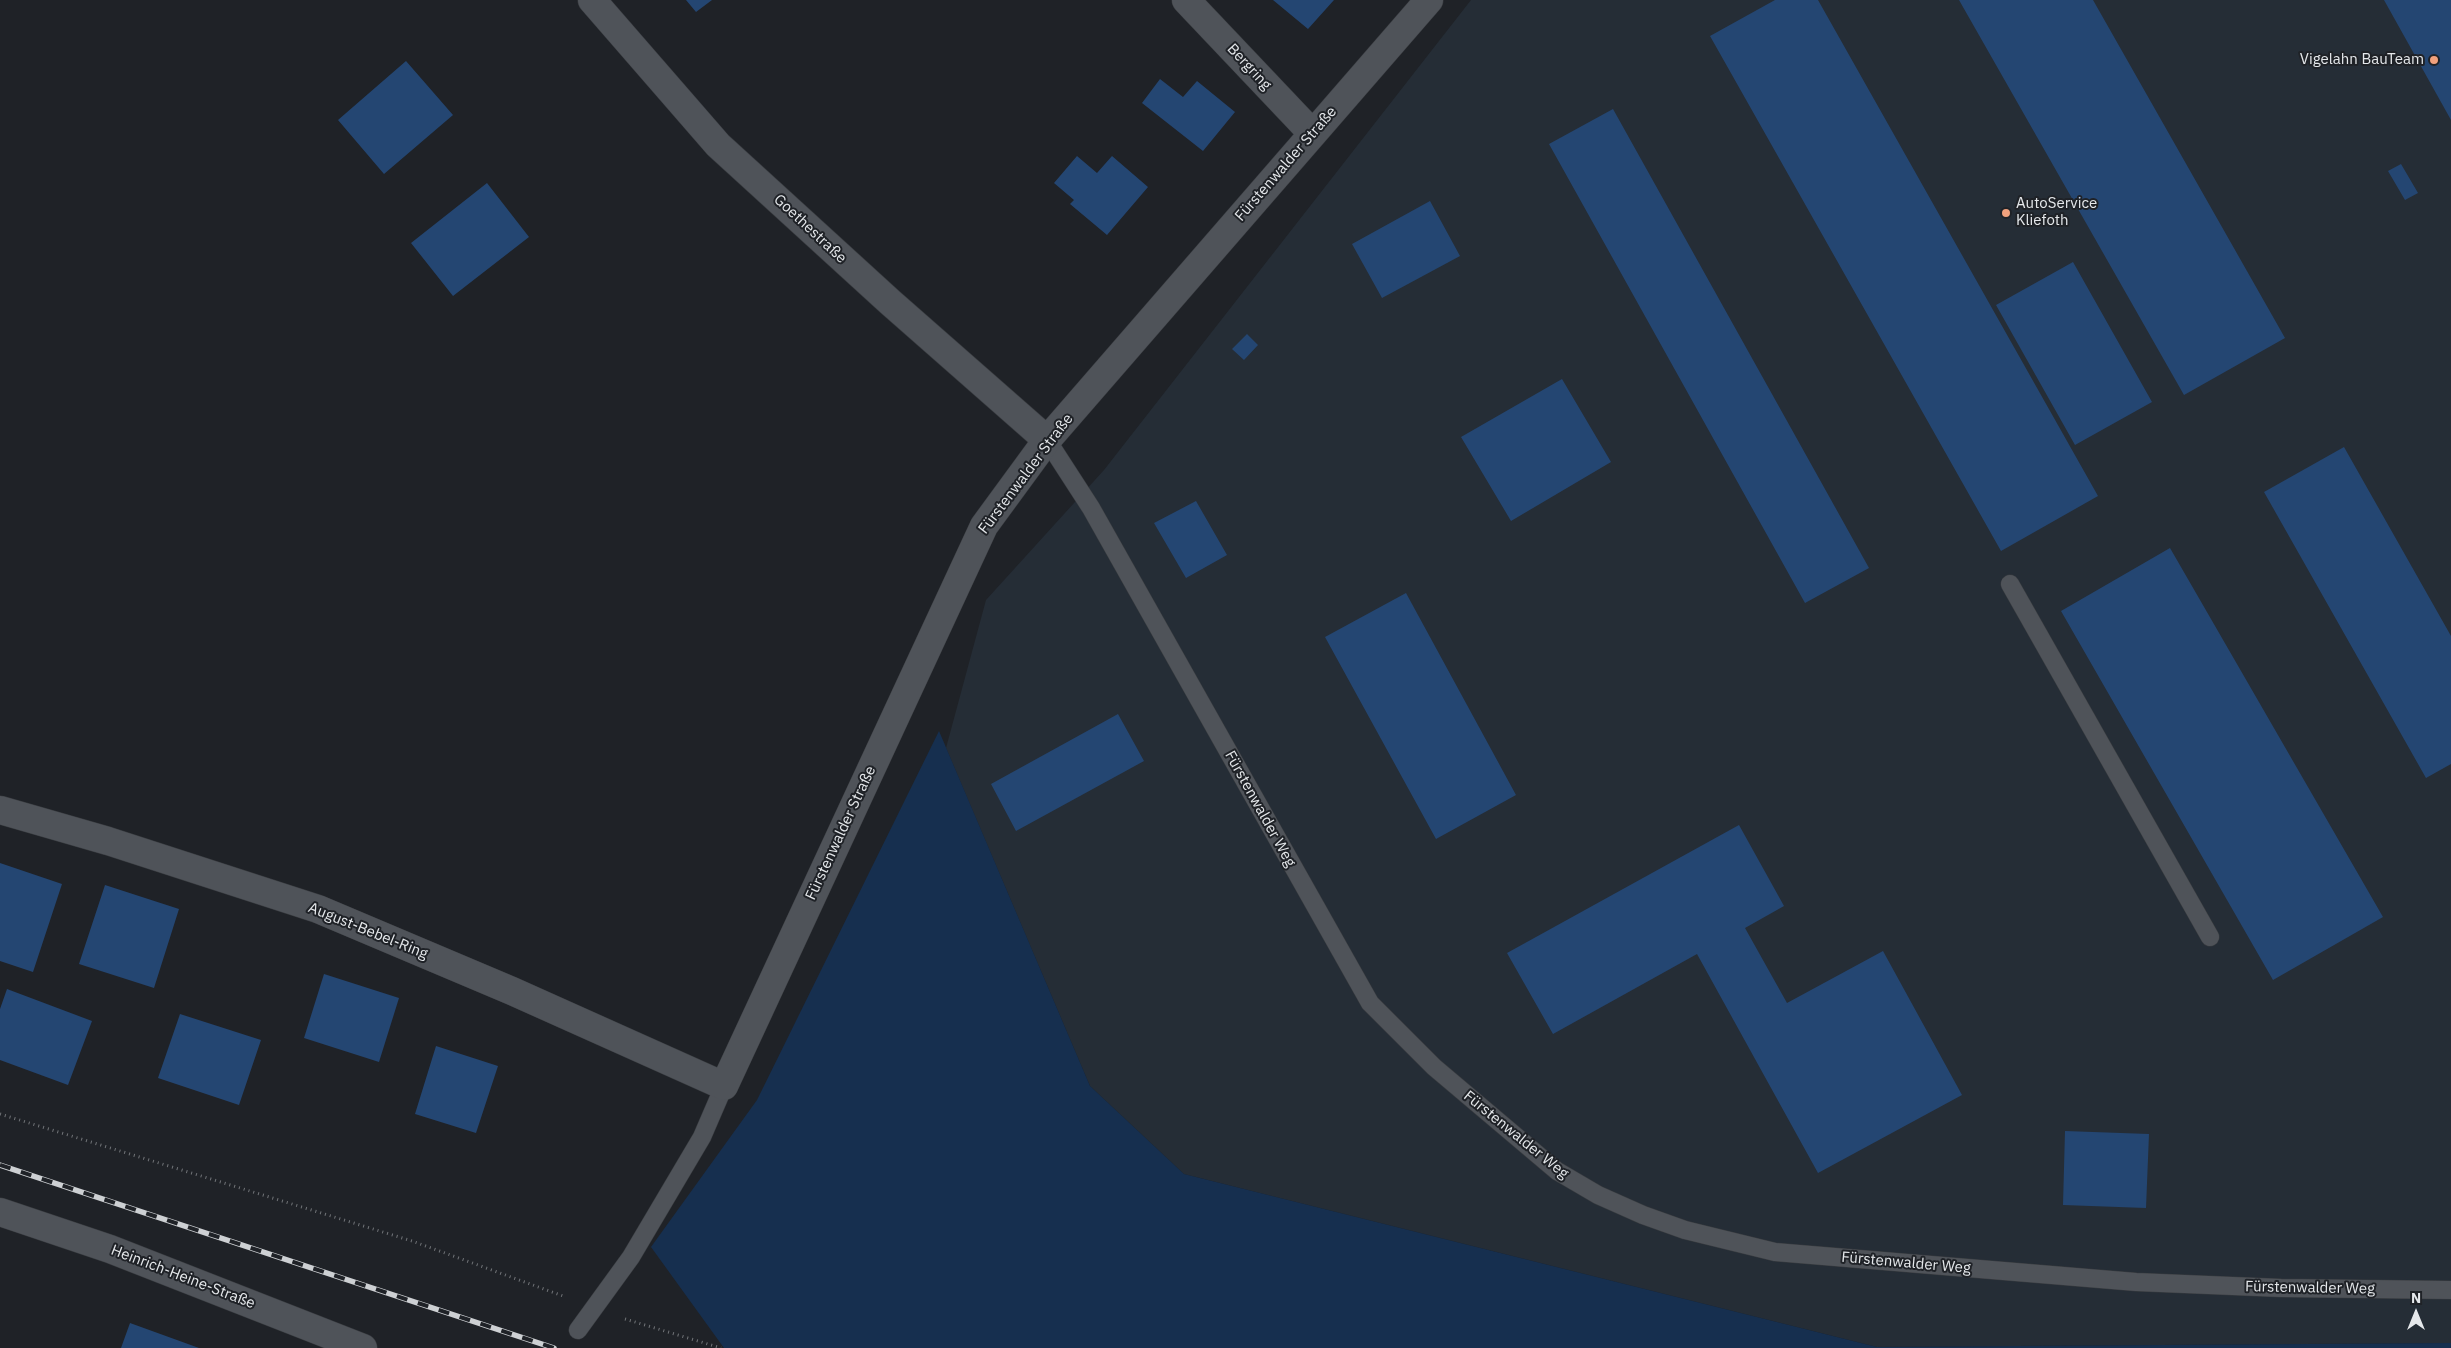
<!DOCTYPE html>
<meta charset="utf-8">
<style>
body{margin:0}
#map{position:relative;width:2451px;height:1348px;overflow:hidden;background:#1f2227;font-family:"IBM Plex Sans",sans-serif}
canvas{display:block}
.north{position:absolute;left:2391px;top:1288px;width:50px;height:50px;-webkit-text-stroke:4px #1f2227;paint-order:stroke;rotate:0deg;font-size:14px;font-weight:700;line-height:20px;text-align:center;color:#e5e8eb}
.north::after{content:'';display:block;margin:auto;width:18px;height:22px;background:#e5e8eb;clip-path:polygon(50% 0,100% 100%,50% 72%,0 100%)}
</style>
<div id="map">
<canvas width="2451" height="1348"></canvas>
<div class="north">N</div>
</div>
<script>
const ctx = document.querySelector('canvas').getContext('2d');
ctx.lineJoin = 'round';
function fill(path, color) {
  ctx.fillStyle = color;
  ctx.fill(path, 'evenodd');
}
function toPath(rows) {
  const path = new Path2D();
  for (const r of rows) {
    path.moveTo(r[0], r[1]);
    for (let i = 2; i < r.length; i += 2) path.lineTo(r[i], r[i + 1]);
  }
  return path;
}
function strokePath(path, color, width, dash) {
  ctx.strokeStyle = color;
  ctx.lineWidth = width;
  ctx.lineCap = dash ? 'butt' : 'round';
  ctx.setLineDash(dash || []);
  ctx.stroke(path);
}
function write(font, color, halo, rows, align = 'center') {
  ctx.font = font + ' "IBM Plex Sans",sans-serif';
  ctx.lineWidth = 4;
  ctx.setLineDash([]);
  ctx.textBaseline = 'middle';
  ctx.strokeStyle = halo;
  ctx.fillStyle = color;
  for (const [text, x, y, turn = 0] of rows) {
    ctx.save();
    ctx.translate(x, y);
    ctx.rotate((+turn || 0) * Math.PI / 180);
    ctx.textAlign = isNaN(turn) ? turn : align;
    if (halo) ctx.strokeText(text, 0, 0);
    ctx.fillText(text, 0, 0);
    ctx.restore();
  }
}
fill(toPath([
 [1471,0,2451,0,2451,1343,1877,1347,1184,1174,1090,1086,946,748,986,600,1104,470]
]), '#252d36');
fill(toPath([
 [939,731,1090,1086,1184,1174,1877,1347,2451,1343,2451,1348,724,1348,651,1247,757,1100]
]), '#162f4f');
fill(toPath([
 [686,0,712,0,696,12],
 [1273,0,1334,0,1308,29],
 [1775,0,1818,0,2098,496,2001,551,1710,36],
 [1959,0,2093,0,2285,338,2184,395],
 [2384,0,2451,0,2451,120],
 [406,61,453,115,384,174,338,120],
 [1160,79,1183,97,1197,81,1235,112,1203,151,1142,103],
 [1613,109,1869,568,1805,603,1549,144],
 [1077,156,1097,173,1112,156,1148,187,1107,235,1070,204,1074,200,1054,183],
 [2401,164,2418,193,2405,200,2388,171],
 [487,183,529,237,453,296,411,243],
 [1430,201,1460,256,1382,298,1352,244],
 [2073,262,2152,402,2075,445,1996,305],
 [1247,334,1258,345,1244,360,1232,349],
 [1562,379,1611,462,1511,521,1461,437],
 [2344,447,2451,636,2451,764,2426,778,2264,492],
 [1196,501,1227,555,1186,578,1154,523],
 [2170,548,2383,917,2273,980,2061,611],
 [1406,593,1516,795,1436,839,1325,637],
 [1118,714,1144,761,1016,831,991,784],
 [1739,825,1784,906,1745,928,1787,1003,1883,951,1962,1095,1818,1173,1697,954,1553,1034,1507,953],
 [0,863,62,884,33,972,0,961],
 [105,885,179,909,154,988,79,964],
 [324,974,399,998,379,1062,304,1038],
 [7,989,92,1021,68,1085,0,1060,0,1009],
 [180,1014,261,1040,239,1105,158,1078],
 [436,1046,498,1066,476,1133,415,1114],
 [2065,1131,2149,1134,2146,1208,2063,1205],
 [130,1323,199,1348,121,1348]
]), '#244672');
const service = toPath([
 [1047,440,1091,508,1370,1003,1434,1067,1557,1171,1598,1195,1643,1215,1685,1230,1775,1252,2136,1282,2281,1288,2451,1290],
 [2010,584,2210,937],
 [578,1330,631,1257,702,1137,724,1086]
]);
const minor = toPath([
 [592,0,718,145,890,302,1047,440],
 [1186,0,1312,133],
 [0,810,108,841,318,909,512,991,724,1086,984,526,1047,440,1429,0],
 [0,1212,110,1249,363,1348]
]);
strokePath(service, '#393c40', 19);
strokePath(minor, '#393c40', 29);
strokePath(toPath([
 [0,1114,412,1241,563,1296],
 [625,1319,721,1348]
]), '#727579', 3, [1, 4]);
strokePath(service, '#4f5359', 18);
strokePath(minor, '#4f5359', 28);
const rail = toPath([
 [0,1165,554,1348]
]);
strokePath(rail, '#cdd0d3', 5.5);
strokePath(rail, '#1f2227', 4, [11]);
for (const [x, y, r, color] of [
 [2434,60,5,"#f1a17d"],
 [2006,213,5,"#f1a17d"]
]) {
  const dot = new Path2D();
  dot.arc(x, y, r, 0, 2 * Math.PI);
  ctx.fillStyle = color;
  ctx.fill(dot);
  strokePath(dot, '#1f2227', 2);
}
write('15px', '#e5e8eb', '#1f2227', [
 ["Vigelahn BauTeam",2424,60],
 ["AutoService",2016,204,"left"],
 ["Kliefoth",2016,221,"left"]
], 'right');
write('15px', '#e5e8eb', '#1f2227', [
 ["Bergring",1249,67,47],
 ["Fürstenwalder Straße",1286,164,-49],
 ["Goethestraße",810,229,43],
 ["Fürstenwalder Straße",1026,474,-53],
 ["Fürstenwalder Weg",1260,809,61],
 ["Fürstenwalder Straße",841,833,-65],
 ["August-Bebel-Ring",368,931,22],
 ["Fürstenwalder Weg",1516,1135,39],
 ["Fürstenwalder Weg",1906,1263,5],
 ["Heinrich-Heine-Straße",183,1277,21],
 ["Fürstenwalder Weg",2310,1288,1]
]);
</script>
